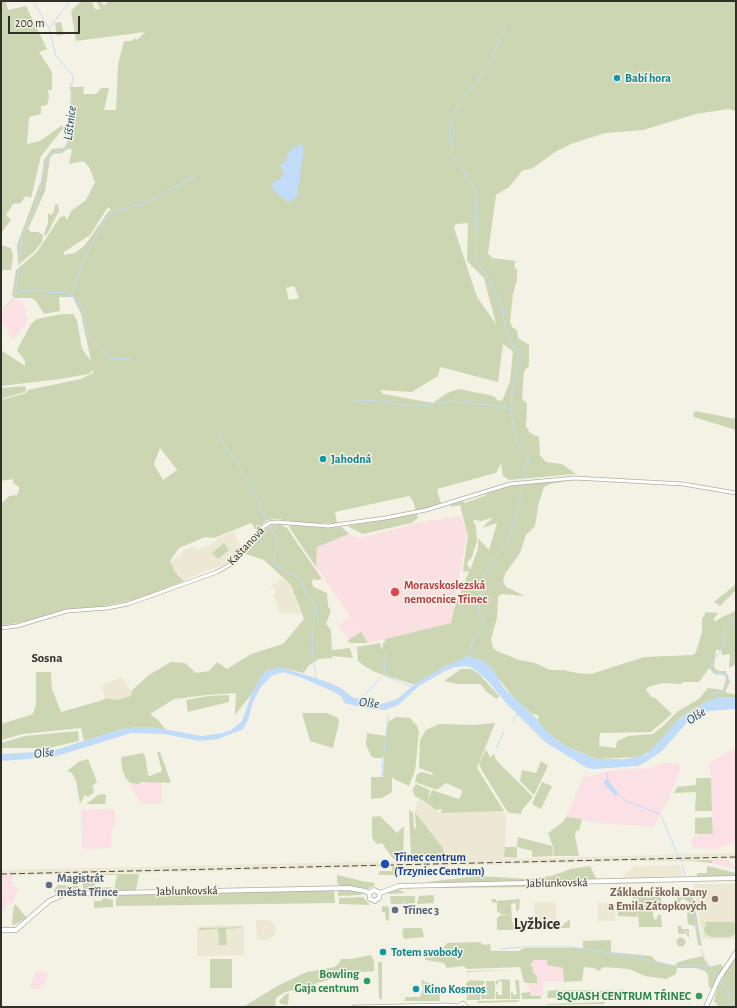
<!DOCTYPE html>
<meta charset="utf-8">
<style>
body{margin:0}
#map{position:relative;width:737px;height:1008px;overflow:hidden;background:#f4f2e5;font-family:"Alegreya Sans",sans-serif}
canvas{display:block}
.frame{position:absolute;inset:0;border:2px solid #302f2a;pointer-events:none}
.scale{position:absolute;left:8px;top:16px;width:72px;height:18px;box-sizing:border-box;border:2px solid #302f2a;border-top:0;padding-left:5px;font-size:12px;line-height:14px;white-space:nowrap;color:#302f2a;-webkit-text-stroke:3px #f4f2e5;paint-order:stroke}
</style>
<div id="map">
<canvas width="737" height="1008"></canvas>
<div class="frame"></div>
<div class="scale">200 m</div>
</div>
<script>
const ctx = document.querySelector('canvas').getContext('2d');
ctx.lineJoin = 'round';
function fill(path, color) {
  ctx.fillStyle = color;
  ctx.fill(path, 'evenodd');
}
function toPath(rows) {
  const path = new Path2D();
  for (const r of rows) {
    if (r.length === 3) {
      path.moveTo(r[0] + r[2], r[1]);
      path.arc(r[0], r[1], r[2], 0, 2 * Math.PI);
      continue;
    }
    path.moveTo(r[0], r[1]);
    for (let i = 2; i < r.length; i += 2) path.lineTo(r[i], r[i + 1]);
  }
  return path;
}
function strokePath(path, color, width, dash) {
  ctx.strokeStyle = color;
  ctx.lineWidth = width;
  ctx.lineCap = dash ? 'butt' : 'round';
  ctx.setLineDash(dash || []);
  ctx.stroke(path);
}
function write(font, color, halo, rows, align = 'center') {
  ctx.font = font + ' "Alegreya Sans",sans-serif';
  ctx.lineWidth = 3;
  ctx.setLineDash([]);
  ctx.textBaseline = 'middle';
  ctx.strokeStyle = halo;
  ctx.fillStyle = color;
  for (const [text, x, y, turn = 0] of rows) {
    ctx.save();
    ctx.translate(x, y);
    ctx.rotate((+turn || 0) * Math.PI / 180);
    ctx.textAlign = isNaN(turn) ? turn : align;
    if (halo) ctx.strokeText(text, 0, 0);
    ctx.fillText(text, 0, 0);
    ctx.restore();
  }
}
fill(toPath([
 [233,531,242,548,227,563,184,580,175,572,170,561,183,555,182,551,194,546,196,550,211,544,219,538],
 [282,579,291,585,301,614,280,613,273,594,276,593,274,588,271,589,270,587],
 [122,677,132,693,131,696,118,700,105,698,102,685],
 [418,799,427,803,439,813,504,811,506,816,505,859,736,853,736,859,1,876,1,870,451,860,415,811],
 [680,865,682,876,621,879,634,866],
 [693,884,736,884,736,939,703,939],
 [534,902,556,902,556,924,535,925],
 [598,903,615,903,615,921,598,921],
 [256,920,269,920,273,923,276,930,274,936,267,940,257,940],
 [244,925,244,955,197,956,197,926]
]), '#ece8d4');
fill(toPath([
 [14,298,24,303,26,309,25,315,29,320,14,339,7,334,9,330,1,323,1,314],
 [351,617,361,632,349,640,338,625],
 [733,749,736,751,736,842,715,849,693,848,693,844,691,843,693,837,697,837,697,834,713,833,710,762],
 [663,763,675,763,681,767,670,796,654,826,609,824,566,817,584,776,588,777,607,771,649,768],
 [162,781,162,804,142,804,129,784],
 [114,809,116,820,111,835,111,848,82,849,81,810],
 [712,860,729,860,736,869,712,863],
 [1,876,13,876,12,886,19,889,12,903,8,902,1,916],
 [533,960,547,960,547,965,564,968,564,981,543,981,543,996,530,996,530,989,528,989,527,983,537,983,530,964],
 [37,970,49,973,43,986,41,985,39,989,29,988]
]), '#fbe0e5');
fill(toPath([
 [461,516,467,533,451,623,368,643,316,567,317,547,349,534,360,538,420,522]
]), '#fbe0e3');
fill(toPath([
 [1,1,6,1,8,10,26,6,47,49,39,52,52,72,52,90,48,90,49,97,47,105,41,106,41,114,29,117,27,144,40,141,61,126,65,126,41,156,31,198,25,196,21,203,13,204,6,215,11,220,1,233],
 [81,1,92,2,95,9,100,9,96,1,100,1,104,5,109,1,736,1,736,111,729,109,696,114,643,130,605,133,571,144,555,152,533,168,522,171,509,187,496,195,488,253,492,258,516,261,514,266,517,270,517,280,513,294,510,322,512,327,517,330,518,338,529,345,529,366,524,371,522,399,527,403,526,426,530,433,539,437,540,455,546,462,562,464,576,474,509,480,503,476,501,463,496,473,437,489,441,504,416,511,413,501,409,496,335,512,337,523,306,523,276,519,267,520,256,530,251,523,214,538,205,537,179,548,170,561,175,572,184,581,139,599,1,626,1,504,9,496,17,495,19,490,19,487,13,483,13,479,1,481,1,400,26,393,28,390,81,379,93,373,93,370,89,374,60,379,1,386,1,350,25,366,25,361,17,350,31,324,37,319,62,314,73,314,77,320,82,349,91,361,81,314,73,297,59,297,60,311,44,314,36,301,31,298,14,298,12,295,16,270,37,252,60,217,65,216,67,220,71,211,86,200,95,182,89,167,83,161,69,164,72,150,69,148,62,153,53,154,50,158,45,191,28,229,31,232,38,232,43,235,42,242,34,252,18,265,17,245,41,181,44,160,52,149,64,148,68,140,71,92,69,87,84,87,83,94,96,94,101,88,109,88,104,110,116,110,118,64,124,41,131,41,135,38,137,40,145,32,76,41,71,11],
 [108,207,111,210,108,212,85,245,75,253,64,255,64,252,90,235],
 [468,223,467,261,484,278,496,324,477,297,454,228,456,224],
 [294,286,299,298,289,300,286,288],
 [503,344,513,351,510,381,502,401,497,400,494,396,459,389,447,393,433,403,383,394,380,390,412,392,438,376,440,367,498,382],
 [160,448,177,470,163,480,154,464],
 [61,22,64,34,57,36,55,23],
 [58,204,59,211,46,236,44,234,48,223,48,213,51,215,54,212,55,205],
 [1,245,11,248,13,256,11,270,3,270,1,273],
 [25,386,26,390,25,392,1,399,1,388],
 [695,411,736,419,736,430,694,417,693,415],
 [568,479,567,481,550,484,544,487,539,502,535,526,526,535,520,553,505,574,503,581,506,587,525,596,502,594,498,596,497,618,491,639,493,648,497,651,519,660,535,663,550,670,563,670,577,673,591,674,644,657,693,655,696,652,702,632,702,619,706,612,718,613,714,619,714,621,716,621,722,617,736,611,736,664,729,668,730,654,722,655,721,650,716,650,714,667,718,671,726,671,730,682,725,692,736,695,736,697,720,697,708,701,687,713,681,717,651,751,639,757,596,759,565,746,543,729,537,720,539,716,531,713,515,699,484,661,444,667,415,685,375,672,364,666,358,661,357,647,380,643,382,650,383,643,385,642,385,639,451,623,454,609,469,571,464,572,463,569,468,536,464,521,460,505,450,507,451,505,463,501,464,503,487,495,486,493,518,484],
 [493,517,482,528,497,523,489,550,478,538,478,549,470,570,467,563,472,557,477,541,476,527,473,520,482,521],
 [709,668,714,674,724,675,726,678,723,690,708,688,699,699,678,711,663,726,653,734,628,736,617,741,616,748,599,746,600,733,651,732,672,714,654,697,652,698,646,690,648,687,662,683,681,684,683,682,699,682],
 [417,514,418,518,411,523,363,534,347,526],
 [280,524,287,528,322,579,314,580,313,578,312,584,314,587,327,593,328,606,331,611,326,624,331,630,332,650,350,648,353,658,333,656,332,658,319,659,308,666,304,673,283,668,266,671,261,677,258,686,235,715,236,693,207,695,174,699,150,714,158,720,166,730,137,727,122,729,84,741,81,728,23,734,1,740,1,724,33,714,36,704,36,672,51,672,52,689,61,712,103,700,105,698,118,700,130,696,132,694,131,691,149,675,171,662,185,663,196,673,209,671,217,662,227,669,251,654,283,644,304,619,291,585,264,560,245,554,264,529,272,525],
 [290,525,325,528,342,527,349,534,317,547,316,567,289,527],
 [224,543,229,550,218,559,212,553],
 [736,584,736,590,720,606,714,602],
 [361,632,368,643,349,643,348,640],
 [461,669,471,669,479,674,499,696,497,699,488,693,480,684,457,684,444,681],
 [229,695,229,702,188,712,186,700,208,696],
 [302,713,327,713,338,718,339,722,333,748,310,741],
 [396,717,410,718,417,726,419,732,415,771,409,786,394,779,392,777,392,792,382,798,371,799,371,777,383,777,384,757,384,755,382,758,375,758,371,756,366,744,367,733,386,736,388,722],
 [495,723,477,768,504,811,441,813,442,809,436,810,427,803,415,796,412,790,416,784,430,790,428,800,432,790,459,799,462,793,462,790,446,783,437,790,415,782,417,774,422,772,432,775,433,773,419,768,420,740,426,730,439,724,475,725],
 [78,731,79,741,49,748,1,748,1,743,25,736],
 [486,749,490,757,495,754,495,758,500,764,533,797,522,810,521,814,510,813,507,811,484,774,479,764],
 [157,752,160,752,171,783,140,782,140,784,130,783,125,777,122,768,121,758,122,757,143,753,145,756,148,775,150,776,162,771],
 [88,759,97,782,92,786,94,790,93,793,88,797,85,795,80,804,76,781,72,773,67,771,78,762],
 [541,761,548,766,534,795,520,781,522,770,536,773],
 [696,778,711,778,712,811,695,811,696,792,674,793,677,787,696,785],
 [542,782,552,786,541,809,532,804],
 [103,794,106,795,105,804,86,804,98,795],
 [409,810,413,812,414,828,416,829,415,812,442,847,446,855,448,855,451,860,411,859],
 [380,816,397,833,404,826,403,861,393,859,382,843,377,844,372,838,372,817],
 [566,817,582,819,579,831,576,831,575,836,579,856,554,856,553,847,548,833,563,822],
 [712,817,713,834,695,834,695,818],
 [518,837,552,846,553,856,532,857,532,851,517,847,517,858,504,857,505,847,517,847],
 [712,860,712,863,692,861,634,861,729,860],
 [392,866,405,866,401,872,395,875,378,875,380,871,392,871],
 [590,866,597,880,447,883,426,882,478,876,530,879,551,876,571,869],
 [707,866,736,873,736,876,697,878,697,873,707,873],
 [99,874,139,874,136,890,114,891,117,875,100,875,96,877,95,888,111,887,112,890,83,890,82,876,95,876],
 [337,875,362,881,375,883,374,886,368,889,354,886,340,886,337,883],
 [650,882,656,883,582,884],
 [58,885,79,886,79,889,55,893,54,890],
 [529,885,529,887,444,888,444,887],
 [533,885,579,884,579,885,533,887],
 [340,889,353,890,363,893,361,895,338,896,338,891],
 [398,889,405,893,389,894,386,892],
 [334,890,335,903,116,906,116,897,118,895],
 [434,895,434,903,417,904,419,896],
 [648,895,647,898,655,895,661,896,662,904,653,905,653,917,656,920,658,915,661,915,662,927,639,927,638,913,637,917,618,916,618,907,637,906,638,908,638,898,633,899,632,896],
 [392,896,405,896,403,904,391,904,390,897],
 [405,896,415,896,415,903,404,904],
 [363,897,370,905,339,904,339,898],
 [677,897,693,897,702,946,698,945,695,926,688,924,687,914,689,909,686,907,689,902,682,898,678,905,679,907,677,907],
 [104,898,113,900,113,907,94,908,94,901,101,901],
 [491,899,496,899,496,901,520,899,519,910,516,911,516,903,511,904,512,921,513,925,520,925,519,930,497,930,497,918,501,915,510,914,501,914,497,911,497,902,493,903],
 [15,904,27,918,12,926,13,911],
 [382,906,389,907,389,921,386,920,385,912,382,912],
 [570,920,570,928,557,928,564,925,564,923],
 [704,922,736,922,734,923,736,926,736,933,730,937,711,937,705,934,704,929,706,924],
 [678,926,681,926,682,929,689,929,689,938,686,934,688,930,684,934,678,934],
 [241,927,241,928,226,929,227,945,219,945,218,929,199,930,199,928],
 [404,928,422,928,424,937,404,939,402,932],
 [681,942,4.5],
 [611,940,611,952,651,956,656,961,674,966,678,962,702,956,709,967,721,964,723,968,711,989,709,987,708,975,705,971,696,968,677,968,676,974,666,979,645,976,629,969,604,967,598,971,594,968,584,967,582,981,564,982,563,968,547,965,547,960,533,960,533,963,530,964,533,968,533,973,537,976,537,983,527,983,524,982,520,967,467,969,464,966,447,968,444,963,426,960,424,958,446,956,444,947,447,943,480,942,484,945,490,944,491,951,519,951,523,948,583,948,583,941],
 [371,955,374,961,374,971,342,974,332,979,283,993,276,998,275,1007,243,1007,279,985,307,972,335,967,339,963,341,959,351,959],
 [736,957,736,1007,719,1007,714,1001,717,989,731,962],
 [210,959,232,959,232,988,210,988],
 [378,962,382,962,382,999,379,999],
 [516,970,468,972,467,975,467,971],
 [503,979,510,980,510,999,496,999,496,992,498,992,498,995,502,995,502,982,500,981,496,985,496,981],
 [421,980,439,987,440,1001,405,1001,405,997,420,997,423,989],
 [470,980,485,981,483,985,480,985,480,1000,467,1000,466,983],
 [515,980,519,980,520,999,511,999,511,992,513,992,513,995,517,994],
 [486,981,495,981,495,999,481,999,481,992,483,992,484,995,487,995],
 [620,989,624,990,623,996,606,997,605,994,603,997,564,998,564,990,584,990,584,992,585,990,605,991,606,990,620,991],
 [556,990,563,991,563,998,547,998,548,991],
 [530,992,530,996,541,996,541,999,522,999,521,993],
 [286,994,289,994,288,1005,281,1004,279,1001],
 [624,998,585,1000,585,999],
 [520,1000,517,1002,477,1003,478,1001],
 [605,1002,604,1004,547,1005,547,1004]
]), '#cdd6b3');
fill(toPath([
 [301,144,304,149,297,195,295,199,288,202,274,191,271,183,278,180,284,174,280,164,287,161,286,155,293,148],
 [468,656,484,661,493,669,503,687,535,717,548,733,565,746,596,759,626,759,646,755,681,717,708,701,720,697,736,697,736,709,709,711,689,720,662,751,644,763,638,766,594,769,587,768,545,742,506,703,488,681,474,669,467,666,455,667,445,671,419,686,398,705,385,710,369,709,344,703,342,697,334,692,300,677,283,672,271,676,260,688,253,702,248,720,243,729,218,739,199,741,164,734,131,733,54,757,1,761,1,754,52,751,122,729,137,727,152,727,202,736,223,733,231,730,242,721,252,693,263,674,266,671,278,668,283,668,325,681,341,688,352,697,381,704,397,699,415,684,444,667],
 [607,779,618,793,615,796,604,783,604,781]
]), '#c0dcf9');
strokePath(toPath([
 [50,27,70,1],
 [505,29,487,67,455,110,451,123,450,136,452,156,469,178,477,196,475,260,488,278,495,292,502,307,505,329,518,353,519,361,512,392,511,415,520,450,529,461,524,470,522,481],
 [19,265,21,240,38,199,46,162,51,154,65,149,67,146,72,111,71,91,73,76,56,56,49,28,33,1],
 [16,293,23,290,37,290,52,293,66,292,71,295,87,252,108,215,113,212,146,203,195,176],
 [15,295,19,269],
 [71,295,81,305,88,336,92,341,110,358,132,359],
 [1,311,13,299],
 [351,402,368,400,413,406],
 [416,406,453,401,495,406],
 [498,406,511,409],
 [218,431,223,443,240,468,253,490,267,523],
 [269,525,279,543,273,557,275,563,280,568,300,579,306,593,315,605,312,647,316,679],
 [468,657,473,640,484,625,484,622,479,616,479,606,474,604,474,601,480,598,488,566,509,539,521,496,522,485],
 [384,674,386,653],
 [360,700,383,675,412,687],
 [709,701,709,697,713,694,723,691,727,683,726,673,715,673,711,669,713,661,724,645,724,630,731,622,736,621],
 [513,721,518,713],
 [496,748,504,732],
 [384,752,388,716],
 [606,772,608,780],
 [382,776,383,755],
 [617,794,626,801,660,814],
 [661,816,681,862],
 [682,865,685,875],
 [689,888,700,945],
 [523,947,570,947,625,955,675,966,709,966],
 [501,949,521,947],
 [701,949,704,958,717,976],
 [721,980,727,988,732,1007]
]), '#c0dcf9', 1);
const minor = toPath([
 [1,628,17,626,67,611,107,608,128,604,217,572,231,564,263,527,269,523,276,522,328,526,385,518,426,510,510,484,575,478,683,484,736,493],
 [354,1007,448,1005,458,1006],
 [458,1007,463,1003,467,1007]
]);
const major = toPath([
 [369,893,374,890,380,893],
 [380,893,399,886,736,878],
 [1,930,16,930,49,901,65,894,349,888,365,891,369,893,370,899,375,901,379,898,380,893],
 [706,1007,719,978,736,953]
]);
strokePath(minor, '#b1afa3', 4.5);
strokePath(major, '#b1afa3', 5.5);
strokePath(minor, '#fff', 3);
strokePath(major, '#fff', 4);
strokePath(toPath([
 [1,874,736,857]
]), '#4c4b45', 1, [6, 3]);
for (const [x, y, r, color] of [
 [617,78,4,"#0f9aa8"],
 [323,459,4,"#0f9aa8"],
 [395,592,5,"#e0444e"],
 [385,864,5,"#1a4fb4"],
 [49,885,4,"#5c6f8a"],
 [715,899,4,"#8d6e63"],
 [395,910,4,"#5c6f8a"],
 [383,952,4,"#0f9aa8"],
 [367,981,4,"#2e9e5b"],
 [416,989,4,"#0f9aa8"],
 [699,996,4,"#2e9e5b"]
]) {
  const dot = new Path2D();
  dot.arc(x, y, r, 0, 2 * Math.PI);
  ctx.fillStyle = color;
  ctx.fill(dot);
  strokePath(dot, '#f4f2e5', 1.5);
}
write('bold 12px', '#0d838f', '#f4f2e5', [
 ["Babí hora",625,78],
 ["Jahodná",331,459],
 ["Totem svobody",391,952],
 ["Kino Kosmos",424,989]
], 'left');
write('12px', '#302f2a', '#f4f2e5', [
 ["Kaštanová",246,546,-47],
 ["Jablunkovská",557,883,-1],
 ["Jablunkovská",187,891,-1]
]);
write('bold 12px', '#be3a42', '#f4f2e5', [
 ["Moravskoslezská",404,585],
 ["nemocnice Třinec",404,599]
], 'left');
write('bold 12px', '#164399', '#f4f2e5', [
 ["Třinec centrum",394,857],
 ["(Trzyniec Centrum)",394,871]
], 'left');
write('bold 12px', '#4e5e75', '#f4f2e5', [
 ["Magistrát",57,878],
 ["města Třince",57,892],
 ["Třinec 3",403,910]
], 'left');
write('bold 12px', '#785e54', '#f4f2e5', [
 ["Základní škola Dany",707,892],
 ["a Emila Zátopkových",707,906]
], 'right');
write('bold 12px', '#27864d', '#f4f2e5', [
 ["Bowling",359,974],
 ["Gaja centrum",359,988],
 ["SQUASH CENTRUM TŘINEC",691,996]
], 'right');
write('italic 13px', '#10426f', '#f4f2e5', [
 ["Líštnice",70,123,-83],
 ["Olše",369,703,7],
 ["Olše",696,716,-33],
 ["Olše",44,753,-6]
]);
write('bold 13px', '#302f2a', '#f4f2e5', [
 ["Sosna",47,658]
]);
write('bold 16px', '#302f2a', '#f4f2e5', [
 ["Lyžbice",537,924]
]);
</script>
